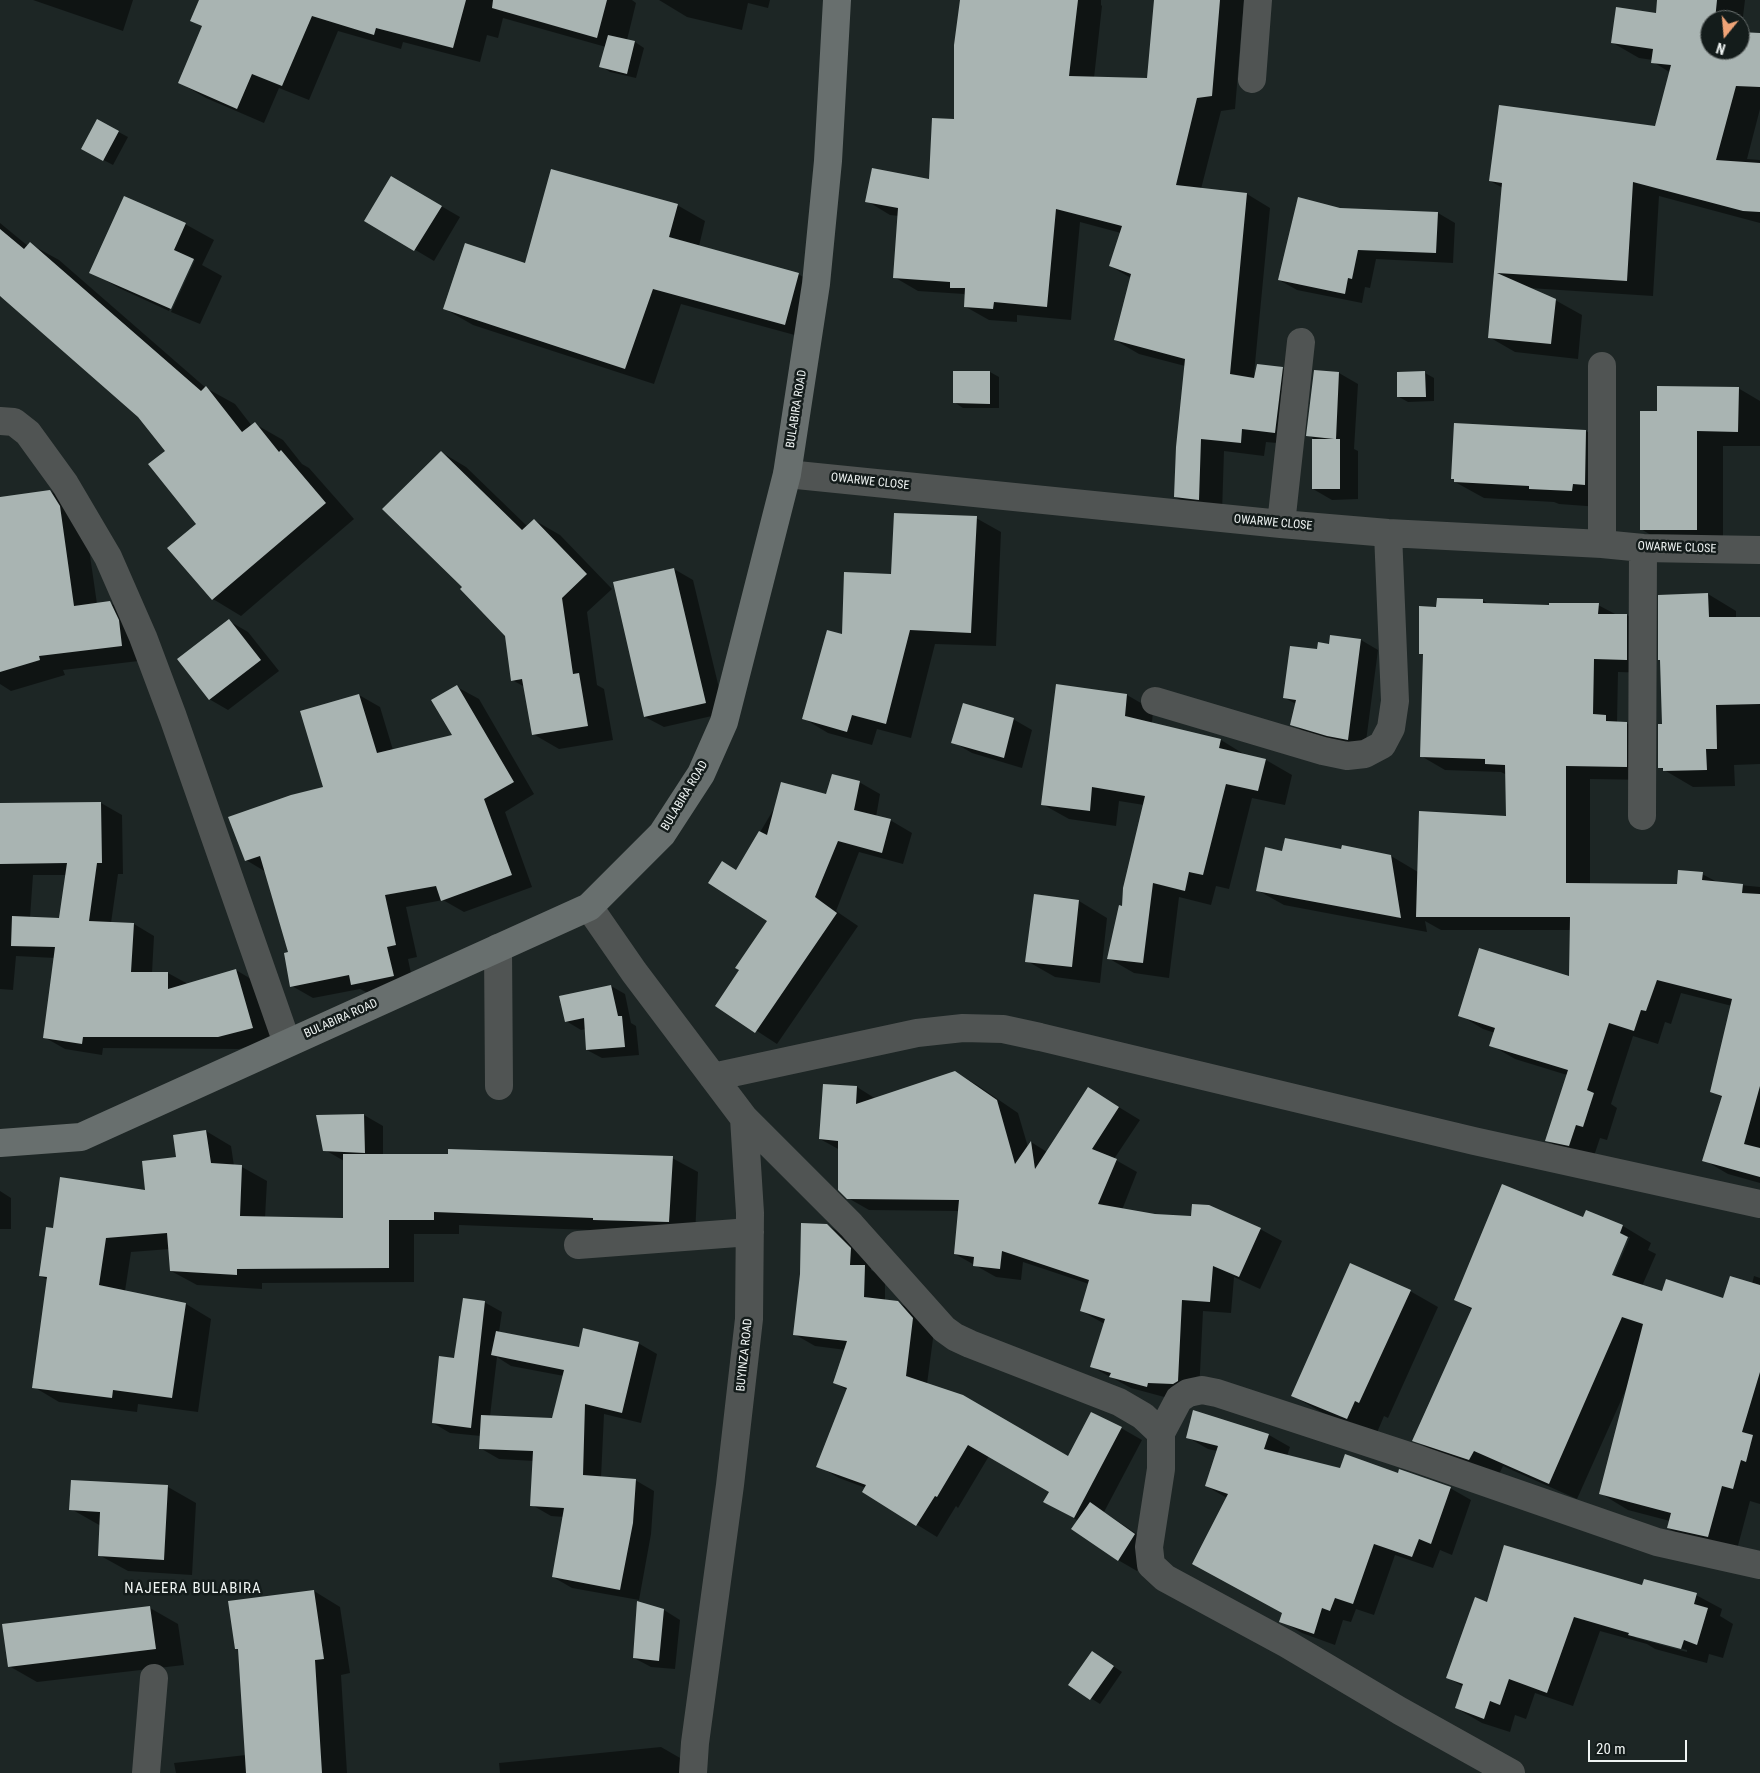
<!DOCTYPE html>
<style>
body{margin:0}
#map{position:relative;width:1760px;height:1773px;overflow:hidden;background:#1d2625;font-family:"Roboto Condensed",sans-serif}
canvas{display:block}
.north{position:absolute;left:1700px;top:10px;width:50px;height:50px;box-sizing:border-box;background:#141c1b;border:1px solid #6c7271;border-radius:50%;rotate:197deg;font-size:14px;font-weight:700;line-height:20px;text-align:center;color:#eff4f3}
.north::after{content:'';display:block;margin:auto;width:18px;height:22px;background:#efa377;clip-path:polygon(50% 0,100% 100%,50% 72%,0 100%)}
.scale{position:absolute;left:1588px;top:1740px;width:99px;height:22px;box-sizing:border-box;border:2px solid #eff4f3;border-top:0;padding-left:6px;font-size:15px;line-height:18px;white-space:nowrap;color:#eff4f3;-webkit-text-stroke:4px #141c1b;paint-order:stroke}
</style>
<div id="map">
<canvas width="1760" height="1773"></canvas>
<div class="north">N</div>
<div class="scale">20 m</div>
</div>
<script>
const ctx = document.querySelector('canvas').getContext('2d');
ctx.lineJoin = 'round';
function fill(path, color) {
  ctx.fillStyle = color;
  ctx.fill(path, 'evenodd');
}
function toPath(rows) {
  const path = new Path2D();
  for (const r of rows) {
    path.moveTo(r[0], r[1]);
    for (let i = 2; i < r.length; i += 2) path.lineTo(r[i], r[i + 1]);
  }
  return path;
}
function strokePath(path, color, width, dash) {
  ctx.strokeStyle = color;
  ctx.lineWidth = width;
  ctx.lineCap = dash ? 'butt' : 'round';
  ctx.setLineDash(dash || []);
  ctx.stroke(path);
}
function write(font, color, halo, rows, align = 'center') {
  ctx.font = font + ' "Roboto Condensed",sans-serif';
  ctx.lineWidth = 5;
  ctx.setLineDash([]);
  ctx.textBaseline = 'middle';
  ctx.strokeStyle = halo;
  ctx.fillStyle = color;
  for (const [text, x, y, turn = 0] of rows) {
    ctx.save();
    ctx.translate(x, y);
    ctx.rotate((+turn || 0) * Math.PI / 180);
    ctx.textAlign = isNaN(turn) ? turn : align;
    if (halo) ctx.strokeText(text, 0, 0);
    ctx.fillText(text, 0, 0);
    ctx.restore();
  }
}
fill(toPath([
 [33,0,133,0,123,31],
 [200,0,632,0,636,3,627,40,635,42,644,48,636,78,610,72,601,66,606,47,503,18,498,38,487,35,480,62,403,42,401,49,338,31,309,100,279,88,264,123,206,98,180,83,203,27,192,20],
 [659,0,770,0,768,8,748,3,742,30,687,17],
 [961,0,1101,0,1101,5,1102,6,1094,78,1149,79,1156,0,1244,0,1235,109,1221,111,1201,189,1247,194,1270,208,1254,374,1282,368,1306,381,1299,445,1266,442,1264,456,1224,451,1222,513,1199,510,1175,497,1185,366,1139,354,1115,340,1131,278,1110,266,1121,233,1080,222,1071,320,1017,315,1017,322,989,320,966,307,966,296,964,294,918,291,894,277,899,216,890,215,867,201,930,180,955,120],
 [1658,0,1745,0,1741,33,1760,35,1760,109,1747,159,1760,160,1760,223,1659,196,1653,296,1529,288,1555,300,1582,315,1578,359,1515,352,1489,337,1503,188,1490,181,1656,128,1671,73,1653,62,1653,60,1639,58,1613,43,1657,14],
 [1710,20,1740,20,1740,50,1710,50],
 [98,121,128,137,113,165,83,149],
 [391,177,460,217,434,261,365,220],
 [677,205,705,221,699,246,798,274,827,290,813,340,681,304,654,384,473,325,445,309,526,264],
 [1340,209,1438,213,1455,223,1453,263,1376,259,1370,288,1365,287,1362,303,1297,290,1279,280],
 [0,223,28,246,30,244,59,260,206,388,235,404,252,426,255,424,283,440,302,464,309,468,354,519,241,616,213,599,197,524,166,451,139,416,1,296,0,297],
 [185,224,214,240,202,265,222,276,200,324,171,312,195,260,192,260,169,311,119,288,91,272],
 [990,372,999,377,999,408,963,408,954,402],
 [1339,373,1358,384,1354,449,1358,451,1358,499,1332,500,1313,489,1313,438,1308,435],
 [1425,373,1434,378,1434,401,1408,402,1399,397],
 [1738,388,1760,401,1760,446,1723,446,1723,545,1667,545,1641,529,1658,412],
 [1455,425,1586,431,1614,448,1600,507,1559,504,1554,502,1484,498,1455,482],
 [441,452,466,467,528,527,534,520,560,535,612,589,587,612,597,685,604,689,613,740,559,749,533,734,525,687,512,680,506,635,464,587],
 [50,491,76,506,85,521,97,604,110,603,136,617,147,660,63,670,65,675,11,691,0,684,0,498],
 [976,518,1001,532,996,646,935,644,911,738,877,729,872,745,828,733,803,718,843,636,892,576],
 [674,569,693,580,725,713,664,727,645,717],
 [1708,594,1736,611,1736,618,1760,618,1760,764,1734,765,1735,786,1693,787,1659,767,1663,725],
 [1482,600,1490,605,1550,606,1598,605,1617,615,1627,615,1651,629,1651,673,1618,672,1617,723,1626,723,1650,737,1650,780,1590,779,1590,884,1678,886,1702,874,1719,883,1760,887,1760,1183,1728,1174,1704,1160,1723,1098,1711,1091,1732,1006,1681,993,1671,1024,1665,1022,1658,1044,1633,1036,1611,1104,1617,1108,1607,1140,1600,1138,1593,1159,1570,1154,1546,1140,1567,1075,1515,1059,1491,1045,1495,1033,1483,1029,1460,1015,1571,977,1571,930,1441,930,1425,921,1427,932,1284,905,1257,890,1283,852,1342,850,1391,856,1418,872,1507,817,1507,775,1501,772,1445,770,1421,756,1424,655,1420,653,1438,608],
 [229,621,248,632,279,671,228,710,209,699],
 [1331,636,1361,640,1378,650,1365,749,1308,734,1292,724,1296,704,1285,698,1318,650,1330,645],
 [457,687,479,699,534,794,505,812,532,887,464,912,443,900,406,907,417,957,408,959,414,988,374,996,360,989,313,998,292,986,289,953,266,872,246,860,324,788,359,695,380,707,393,750,454,736],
 [1127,695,1153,710,1152,723,1221,740,1247,756,1266,760,1292,775,1285,805,1252,798,1229,889,1216,886,1211,905,1179,897,1169,978,1134,973,1108,958,1123,907,1144,805,1119,801,1116,826,1069,819,1042,804],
 [1013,719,1032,730,1022,768,972,753,953,742],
 [859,782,880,794,876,817,890,820,912,833,903,864,859,852,836,911,858,926,777,1044,717,1005,741,970,769,921,737,871,775,807,827,795],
 [101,803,122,815,123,874,118,874,111,923,134,924,154,936,152,973,168,973,188,984,236,970,256,982,273,1039,239,1049,103,1048,102,1055,65,1049,44,1037,55,958,16,956,13,990,0,989,0,804],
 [33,875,67,875,60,919,30,918],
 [1035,896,1079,901,1107,918,1100,983,1055,977,1027,961],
 [611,986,625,994,631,1023,636,1026,639,1055,602,1058,587,1050,586,1029,581,1030,566,1021],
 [955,1072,977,1085,1018,1113,1028,1147,1031,1142,1047,1152,1089,1089,1140,1120,1114,1159,1137,1172,1122,1210,1155,1215,1193,1217,1208,1207,1260,1229,1282,1241,1260,1289,1234,1277,1231,1313,1203,1311,1199,1393,1168,1398,1131,1388,1092,1367,1105,1324,1081,1311,1089,1284,1023,1262,1021,1280,996,1277,955,1254,959,1211,869,1210,848,1198,840,1150,820,1139,857,1087,876,1099],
 [364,1115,383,1126,383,1156,672,1158,698,1172,695,1236,616,1231,459,1225,459,1234,414,1234,414,1282,262,1283,262,1289,197,1285,171,1271,170,1249,131,1252,125,1291,186,1304,211,1319,198,1412,138,1404,137,1412,59,1402,34,1387,48,1280,40,1276,54,1230,147,1191,206,1131,231,1146,234,1166,242,1167,267,1181,265,1218,345,1219,344,1161,325,1150],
 [0,1191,11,1198,11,1229,0,1229],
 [1586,1212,1623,1226,1651,1243,1648,1250,1656,1254,1642,1286,1663,1293,1724,1299,1752,1284,1754,1276,1760,1278,1760,1504,1750,1501,1736,1553,1696,1544,1668,1528,1670,1521,1628,1510,1600,1493,1628,1387,1627,1387,1577,1499,1503,1466,1498,1476,1442,1456,1414,1440,1473,1310,1455,1300,1583,1219],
 [1627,1237,1630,1237,1611,1281,1609,1280],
 [827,1225,848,1237,871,1261,871,1270,885,1278,885,1300,897,1302,919,1314,934,1331,927,1384,1068,1457,1121,1428,1142,1440,1104,1512,1153,1545,1137,1571,1118,1560,1079,1521,1045,1502,1050,1492,989,1456,958,1508,956,1506,937,1537,864,1492,866,1488,839,1478,818,1466,847,1390,835,1383,846,1350,815,1346,794,1334],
 [1410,1291,1438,1307,1388,1418,1384,1416,1376,1435,1321,1412,1293,1396],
 [484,1302,502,1312,499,1332,580,1348,638,1343,657,1354,641,1423,604,1414,601,1478,635,1480,654,1491,651,1534,639,1600,572,1588,553,1577,564,1517,551,1516,532,1505,534,1461,499,1459,480,1448,481,1436,450,1433,433,1423,455,1359],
 [497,1357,511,1366,564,1376,553,1419,490,1416],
 [1269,1435,1290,1447,1287,1456,1341,1470,1399,1474,1450,1488,1471,1500,1452,1555,1440,1550,1433,1568,1395,1555,1374,1615,1356,1609,1351,1622,1343,1620,1335,1645,1302,1633,1281,1621,1284,1613,1227,1498,1206,1486,1217,1451,1208,1449,1187,1437],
 [168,1487,196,1503,192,1575,128,1571,99,1555,101,1526,71,1509],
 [1643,1586,1696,1595,1722,1609,1720,1616,1733,1624,1723,1658,1709,1654,1707,1663,1655,1649,1647,1644,1600,1631,1573,1706,1535,1693,1526,1719,1515,1715,1510,1732,1482,1723,1456,1708,1464,1687,1448,1678,1488,1603],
 [1633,1635,1687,1650,1687,1652,1636,1638],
 [314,1591,340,1607,350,1673,341,1675,347,1773,176,1773,174,1763,246,1755,239,1650,236,1648],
 [150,1608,178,1624,184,1665,37,1682,9,1666],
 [664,1610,680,1620,675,1669,651,1667,634,1658],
 [1101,1658,1122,1672,1100,1704,1070,1685],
 [661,1747,687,1762,687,1773,500,1773,499,1763]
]), '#0007');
fill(toPath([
 [199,0,466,0,453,48,376,28,374,35,312,16,282,86,252,74,237,109,178,83,202,26,190,21],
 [493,0,607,0,597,38,492,8],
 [960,0,1078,0,1069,76,1147,78,1154,0,1220,0,1212,96,1197,98,1176,185,1247,193,1230,374,1254,378,1257,364,1283,367,1275,433,1242,429,1241,443,1201,439,1199,500,1174,497,1176,447,1185,359,1114,340,1131,274,1109,266,1122,226,1056,209,1047,307,994,302,993,309,964,307,965,288,950,288,950,282,893,278,898,208,865,202,872,168,929,179,932,118,954,119,954,45],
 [1657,0,1717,0,1715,20,1710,20,1710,50,1740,50,1740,32,1760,33,1760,87,1736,86,1716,160,1760,163,1760,212,1743,211,1633,182,1627,281,1497,273,1556,299,1551,344,1488,338,1502,183,1489,181,1499,105,1655,126,1671,65,1651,63,1653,49,1611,43,1616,7,1656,13],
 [608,35,635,41,627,74,599,67],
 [97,119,119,131,103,161,81,149],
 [551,169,678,204,669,237,799,273,785,325,653,289,625,369,443,309,465,243,525,263],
 [391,176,442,206,414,251,364,221],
 [124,196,186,223,174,250,194,259,171,309,89,273],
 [1298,197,1340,208,1438,212,1436,253,1358,250,1352,279,1348,278,1345,294,1278,280],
 [0,229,24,249,30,242,201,391,206,386,242,432,255,422,279,452,281,450,326,503,212,600,167,548,196,524,148,464,165,451,138,417,0,296],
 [1314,370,1339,372,1336,439,1340,439,1340,489,1312,489,1312,439,1334,439,1306,436],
 [953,371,990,371,990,404,953,403],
 [1425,371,1426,397,1397,397,1397,372],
 [1657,386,1739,387,1738,432,1697,431,1697,530,1640,530,1640,411,1657,411],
 [1454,423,1586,430,1585,485,1573,484,1572,491,1529,489,1529,486,1454,482,1454,479,1451,479],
 [441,451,522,530,534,519,587,574,562,598,573,674,579,673,588,726,532,735,522,679,511,681,505,636,460,589,462,587,382,509],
 [50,490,60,506,74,606,110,601,119,620,122,646,39,656,40,660,0,672,0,497],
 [894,513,977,516,971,633,910,630,886,724,852,715,847,732,802,719,827,630,842,634,844,572,891,574],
 [674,568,706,703,644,717,613,582],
 [1708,593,1709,617,1760,617,1760,704,1716,705,1717,749,1706,749,1707,770,1663,771,1663,768,1658,768,1658,724,1662,724,1660,660,1658,660,1658,595],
 [1437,598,1483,599,1483,603,1549,605,1549,603,1599,603,1598,614,1627,614,1627,660,1594,659,1593,714,1606,715,1606,721,1627,722,1627,767,1566,766,1566,883,1677,884,1678,870,1703,872,1702,880,1743,884,1742,893,1760,894,1760,1086,1744,1144,1760,1148,1760,1177,1702,1161,1722,1096,1710,1092,1732,999,1657,980,1646,1011,1641,1010,1634,1031,1609,1023,1587,1090,1594,1093,1583,1127,1576,1125,1569,1146,1545,1141,1568,1070,1489,1046,1495,1028,1458,1016,1479,948,1569,976,1570,917,1416,917,1419,811,1506,816,1505,765,1485,764,1485,759,1420,757,1423,654,1419,654,1419,606,1436,607],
 [229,619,261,660,209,700,177,659],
 [1330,635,1361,639,1348,740,1327,736,1290,725,1296,700,1283,698,1290,646,1317,649,1318,642,1329,644],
 [1056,684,1127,694,1125,716,1221,739,1219,748,1266,759,1258,791,1226,784,1203,875,1189,872,1185,891,1153,883,1143,963,1107,959,1119,905,1122,906,1123,888,1145,796,1092,787,1090,811,1041,805],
 [457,685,514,782,484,799,512,875,441,901,436,886,385,895,396,945,387,947,394,976,351,985,349,975,290,987,284,953,288,952,260,856,245,861,228,817,291,795,323,787,300,711,359,694,377,753,452,735,431,700],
 [963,703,1014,718,1004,758,951,743],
 [832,774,860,781,854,810,891,819,882,853,838,841,815,897,837,913,755,1033,715,1006,739,970,735,968,767,921,708,883,722,861,736,870,759,831,767,835,781,782,826,794],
 [101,802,102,863,97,863,89,921,134,923,131,972,168,972,168,989,236,969,253,1028,218,1037,83,1037,82,1044,43,1038,55,947,11,946,12,916,59,918,67,863,0,864,0,803],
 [1285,838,1341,849,1342,845,1391,855,1401,918,1256,891,1265,847,1282,851],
 [1034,894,1079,900,1072,967,1025,962],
 [611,985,618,1016,622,1016,625,1047,586,1050,584,1018,565,1022,559,996],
 [955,1071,997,1100,1015,1164,1031,1141,1035,1169,1088,1087,1119,1107,1092,1149,1117,1159,1098,1204,1155,1214,1191,1216,1192,1204,1209,1205,1261,1228,1239,1277,1213,1266,1210,1302,1182,1300,1178,1381,1173,1384,1148,1383,1147,1387,1109,1377,1111,1373,1090,1367,1105,1319,1080,1311,1089,1280,1002,1251,1000,1269,973,1266,974,1257,954,1254,959,1200,847,1199,838,1190,838,1141,819,1139,823,1084,857,1086,856,1104],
 [364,1114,365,1153,323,1151,316,1115],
 [206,1130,211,1163,242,1165,240,1216,343,1218,343,1154,448,1154,448,1149,673,1156,669,1222,593,1220,593,1218,434,1212,434,1220,389,1220,389,1268,237,1269,237,1275,170,1271,167,1233,106,1238,99,1285,186,1303,172,1398,113,1390,112,1398,32,1388,47,1277,39,1276,46,1227,53,1228,60,1177,145,1190,142,1161,176,1157,173,1135],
 [1502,1184,1583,1217,1586,1210,1623,1225,1620,1233,1628,1237,1612,1275,1662,1291,1666,1279,1723,1298,1730,1276,1760,1285,1760,1372,1742,1432,1753,1435,1746,1462,1741,1460,1733,1489,1722,1486,1708,1537,1667,1528,1671,1513,1599,1494,1643,1324,1622,1317,1549,1484,1474,1451,1469,1460,1412,1441,1472,1308,1454,1300],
 [801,1223,827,1224,851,1248,850,1265,865,1265,864,1297,898,1301,913,1318,906,1376,963,1395,1068,1456,1091,1412,1122,1427,1074,1518,1043,1502,1049,1492,968,1445,937,1497,935,1496,916,1526,862,1492,866,1485,816,1467,847,1388,833,1383,847,1341,793,1335,800,1274],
 [1350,1263,1411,1290,1359,1403,1355,1401,1347,1419,1291,1396],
 [463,1298,485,1301,471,1428,432,1423,439,1356,454,1358],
 [583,1328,639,1342,622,1413,585,1404,583,1475,636,1479,633,1523,620,1590,552,1577,564,1508,530,1506,533,1451,479,1449,481,1415,552,1418,564,1370,491,1355,496,1331,579,1347],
 [1193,1410,1269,1434,1264,1449,1340,1468,1345,1454,1398,1473,1399,1469,1451,1487,1431,1544,1419,1539,1412,1557,1374,1544,1353,1604,1335,1598,1330,1611,1322,1608,1314,1634,1279,1622,1282,1613,1192,1564,1228,1494,1205,1486,1218,1446,1186,1438],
 [71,1480,168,1485,164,1560,98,1556,100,1512,69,1510],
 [1090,1502,1135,1534,1118,1561,1071,1529],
 [1504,1545,1642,1585,1644,1579,1697,1593,1694,1604,1708,1608,1697,1645,1684,1640,1681,1649,1628,1635,1629,1633,1574,1617,1547,1693,1509,1679,1500,1705,1490,1701,1484,1719,1455,1708,1463,1684,1446,1678,1475,1597,1487,1602],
 [314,1590,324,1659,315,1660,322,1773,246,1773,238,1649,235,1649,228,1601],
 [637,1601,664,1609,659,1661,633,1658],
 [150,1606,156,1649,8,1667,2,1624],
 [1092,1651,1114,1666,1090,1700,1068,1685]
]), '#a9b4b2');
strokePath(toPath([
 [1252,79,1258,0],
 [0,421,14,422,28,433,65,484,108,557,143,637,173,717,287,1043],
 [787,474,1281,524,1388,533,1602,544,1643,548,1760,550],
 [1281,524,1301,342],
 [1602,544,1602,366],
 [1155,701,1323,751,1347,756,1365,754,1382,745,1391,728,1395,701,1388,533],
 [1642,816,1643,548],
 [589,907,634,972,744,1118,750,1213,749,1319,730,1485,695,1743,693,1773],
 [498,948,499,1086],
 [713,1077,917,1033,963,1028,1003,1029,1040,1037,1474,1141,1760,1204],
 [744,1118,851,1225,944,1329,955,1337,970,1344,1119,1402,1143,1416,1161,1433,1161,1469,1149,1547,1151,1565,1165,1578,1287,1644,1400,1711,1511,1773],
 [578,1245,750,1232],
 [1161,1433,1179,1399,1188,1393,1202,1390,1217,1393,1415,1458,1657,1542,1760,1565],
 [146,1773,154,1678]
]), '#505453', 28);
strokePath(toPath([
 [0,1143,81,1137,589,907,662,834,701,774,724,722,787,474,816,284,828,161,837,0]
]), '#686f6e', 28);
write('12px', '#eff4f3', '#141c1b', [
 ["BULABIRA ROAD",797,409,-81],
 ["OWARWE CLOSE",870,482,6],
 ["OWARWE CLOSE",1273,523,5],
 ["OWARWE CLOSE",1677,548,2],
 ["BULABIRA ROAD",685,796,-59],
 ["BULABIRA ROAD",341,1019,-24],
 ["BUYINZA ROAD",745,1355,-84]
]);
ctx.letterSpacing = '1px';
write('15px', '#eff4f3', '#141c1b', [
 ["NAJEERA BULABIRA",193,1589]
]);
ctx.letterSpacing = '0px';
</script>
